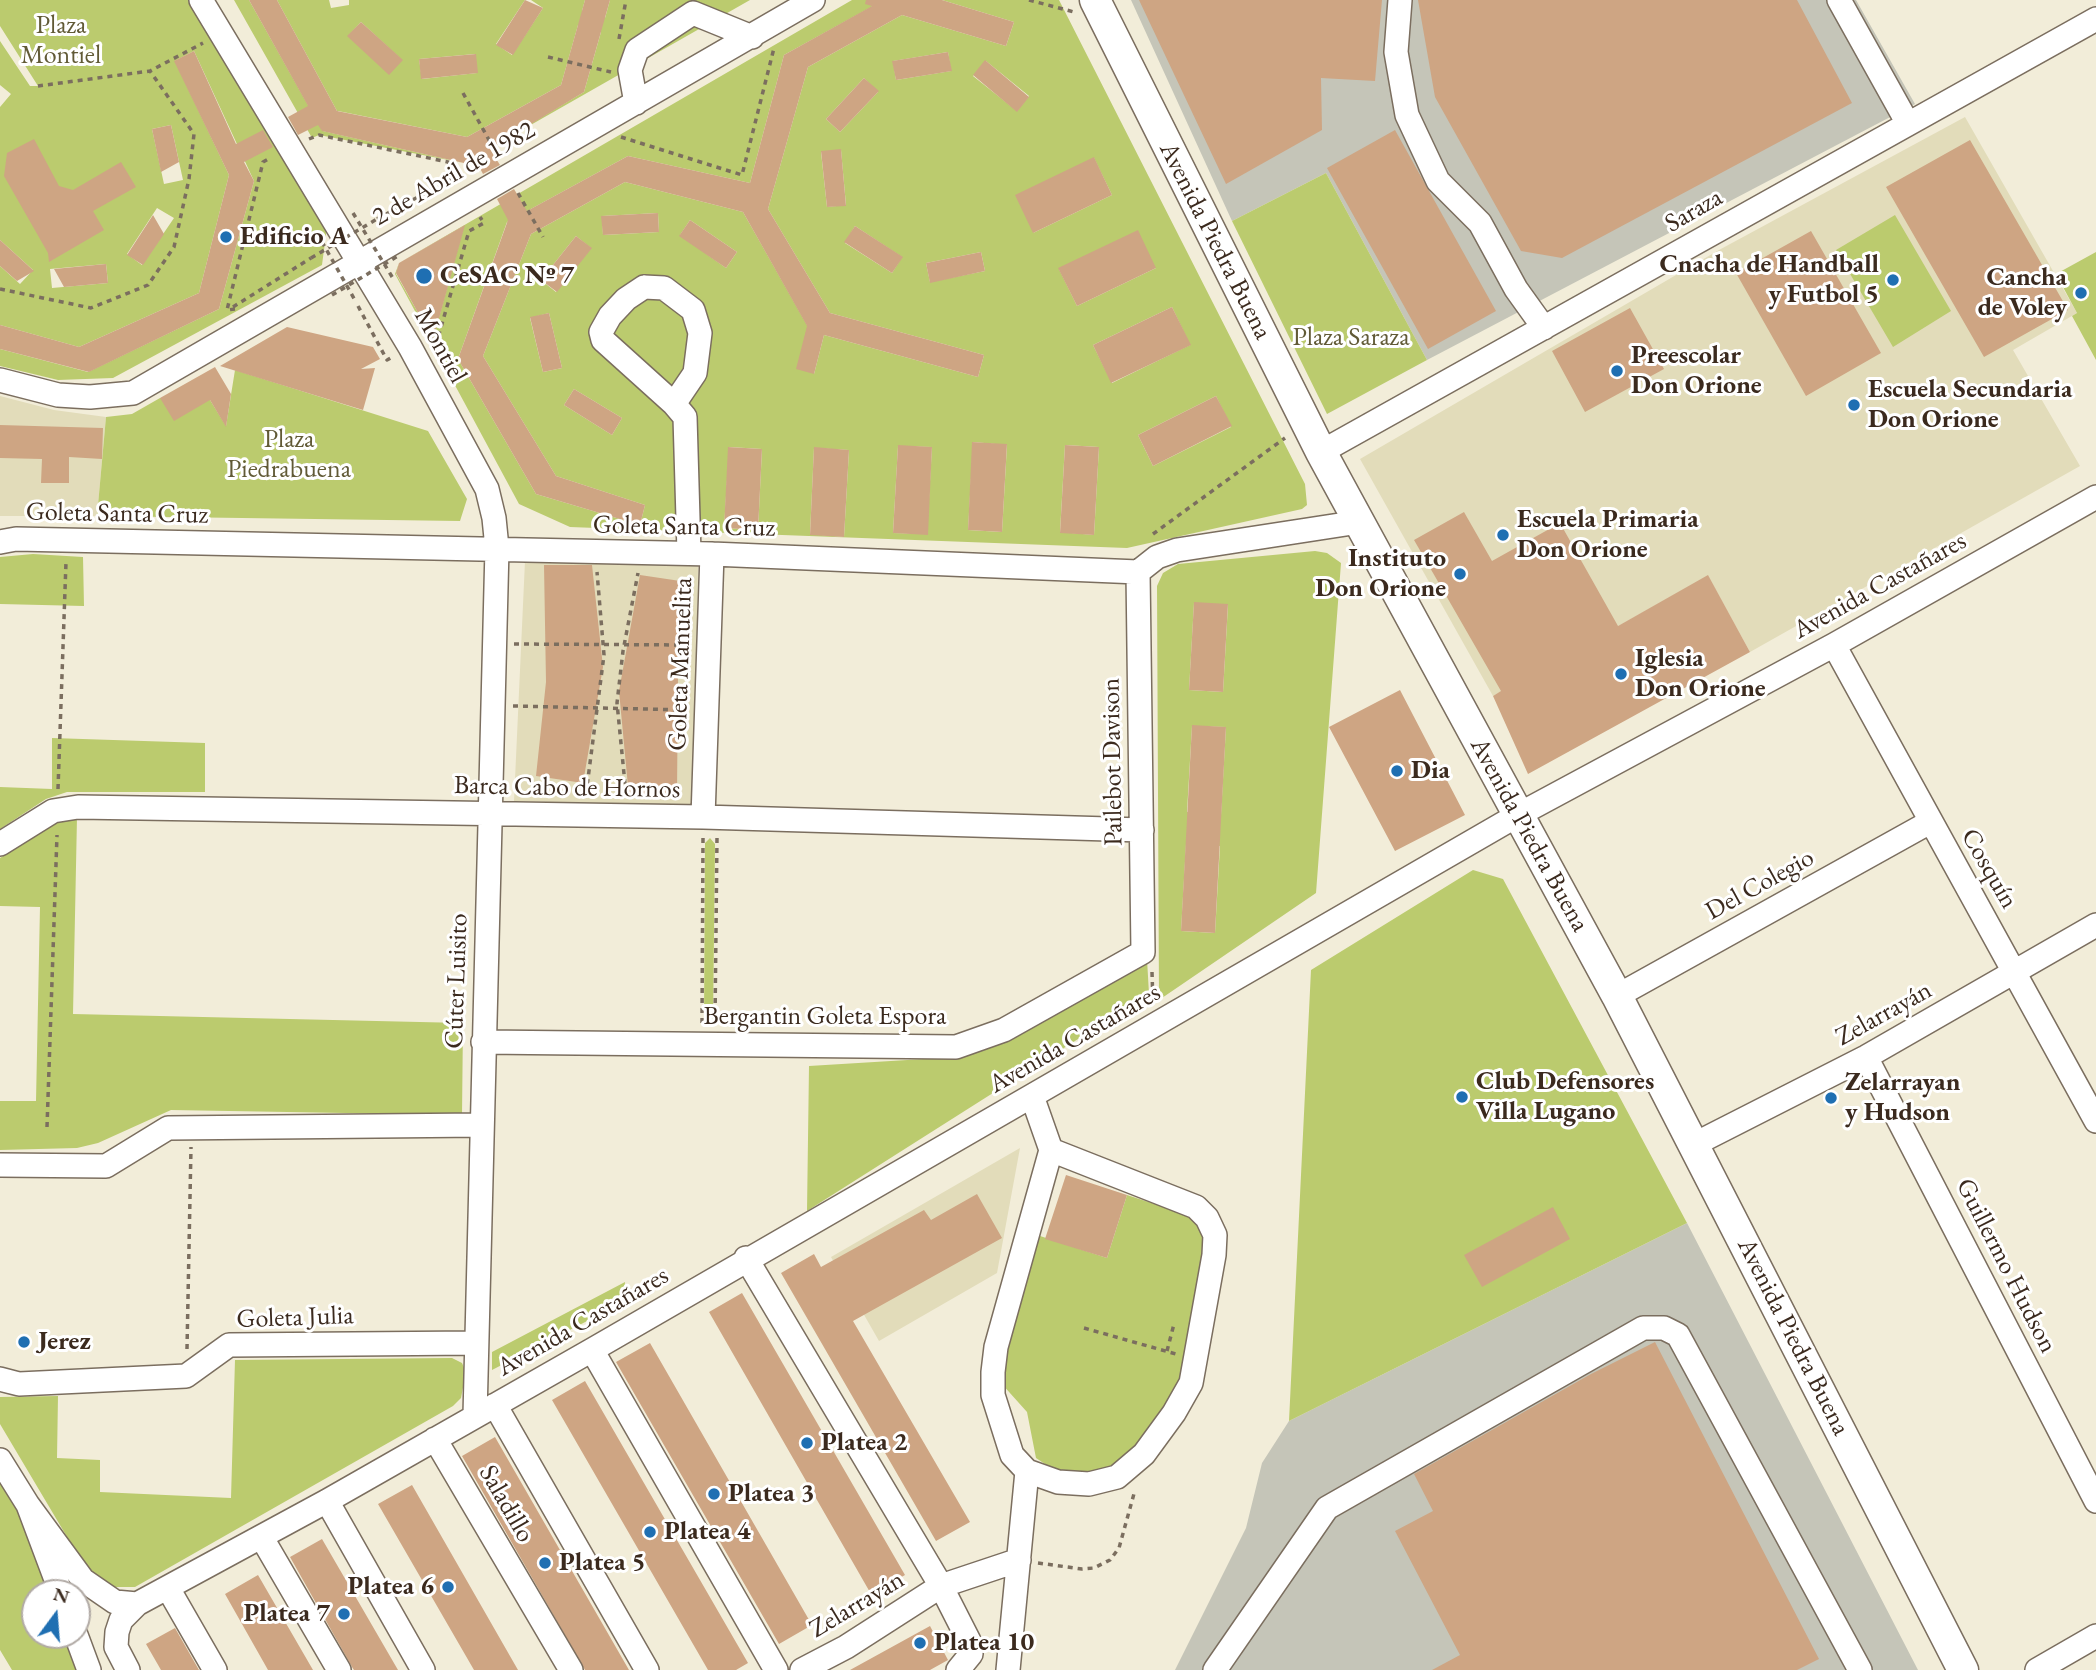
<!DOCTYPE html>
<meta charset="utf-8">
<style>
body{margin:0}
#map{position:relative;width:2096px;height:1670px;overflow:hidden;background:#f2edd9;font-family:"EB Garamond",serif}
canvas{display:block}
.north{position:absolute;left:21px;top:1579px;width:70px;height:70px;box-sizing:border-box;background:#fff;border:2px solid #b1aaa5;border-radius:50%;rotate:16deg;font-size:19px;font-weight:700;line-height:28px;text-align:center;color:#3b2a1e}
.north::after{content:'';display:block;margin:auto;width:24px;height:32px;background:#1f6fb2;clip-path:polygon(50% 0,100% 100%,50% 72%,0 100%)}
</style>
<div id="map">
<canvas width="2096" height="1670"></canvas>
<div class="north">N</div>
</div>
<script>
const ctx = document.querySelector('canvas').getContext('2d');
ctx.lineJoin = 'round';
function fill(path, color) {
  ctx.fillStyle = color;
  ctx.fill(path, 'evenodd');
}
function toPath(rows) {
  const path = new Path2D();
  for (const r of rows) {
    path.moveTo(r[0], r[1]);
    for (let i = 2; i < r.length; i += 2) path.lineTo(r[i], r[i + 1]);
  }
  return path;
}
function strokePath(path, color, width, dash) {
  ctx.strokeStyle = color;
  ctx.lineWidth = width;
  ctx.lineCap = dash ? 'butt' : 'round';
  ctx.setLineDash(dash || []);
  ctx.stroke(path);
}
function write(font, color, halo, rows, align = 'center') {
  ctx.font = font + ' "EB Garamond",serif';
  ctx.lineWidth = 6;
  ctx.setLineDash([]);
  ctx.textBaseline = 'middle';
  ctx.strokeStyle = halo;
  ctx.fillStyle = color;
  for (const [text, x, y, turn = 0] of rows) {
    ctx.save();
    ctx.translate(x, y);
    ctx.rotate((+turn || 0) * Math.PI / 180);
    ctx.textAlign = isNaN(turn) ? turn : align;
    if (halo) ctx.strokeText(text, 0, 0);
    ctx.fillText(text, 0, 0);
    ctx.restore();
  }
}
fill(toPath([
 [1965,117,2077,313,2013,350,2080,466,1750,652,1708,576,1493,696,1360,459,1719,250],
 [0,396,54,410,106,417,97,516,0,516],
 [525,561,698,565,695,806,514,801],
 [1020,1148,997,1273,879,1341,831,1257]
]), '#e2dcba');
fill(toPath([
 [1131,0,1856,0,1915,104,1427,360,1326,173,1232,221],
 [1687,1223,1918,1670,1175,1670,1246,1528,1262,1463,1289,1421]
]), '#c5c5b8');
fill(toPath([
 [0,0,201,0,327,227,322,265,113,378,58,380,0,366,0,349,88,372,219,309,254,181,194,51,175,61,229,175,199,293,79,347,0,325,0,266,20,284,33,270,0,240,0,107,11,94,0,85,0,41,30,86,38,86,0,26],
 [171,125,183,180,164,184,152,129],
 [157,208,174,218,142,265,127,254],
 [106,264,108,283,52,288,50,269],
 [234,0,249,0,322,130,337,111,277,0,329,0,331,8,349,5,349,0,525,0,496,44,512,55,543,8,531,0,585,0,582,11,605,18,610,0,750,0,464,163,319,135,312,138],
 [361,22,402,60,348,36],
 [578,25,601,32,584,92,464,163,323,131,338,111,467,137,561,85],
 [475,54,477,73,422,79,419,59],
 [852,0,884,0,784,55,750,183,628,156,507,222,458,359,536,494,640,525,645,505,556,476,483,356,531,234,625,182,743,212,807,325,814,374,824,335,978,377,984,355,830,313,768,209,808,67,902,15,1006,46,1014,22,942,0,1059,0,1305,484,1307,505,1302,509,1127,548,570,527,519,504,395,274,399,263],
 [948,52,951,71,896,80,893,61],
 [986,61,1029,96,1017,111,973,76],
 [864,78,878,92,840,132,826,119],
 [841,150,846,205,827,207,821,152],
 [1094,158,1112,195,1033,233],
 [658,213,659,232,603,235,602,216],
 [690,220,737,252,726,268,680,235],
 [464,226,436,328,429,332,396,274,399,263],
 [855,226,902,257,892,273,845,243],
 [576,236,591,248,556,292,541,280],
 [981,252,985,271,930,282,926,263],
 [1156,268,1077,306,1059,269],
 [1172,307,1190,345,1112,383,1093,345],
 [549,313,562,368,543,372,530,318],
 [574,389,622,418,612,435,564,405],
 [1216,396,1231,427,1153,466,1138,435],
 [973,442,1007,445,1002,532,968,530],
 [1065,445,1099,447,1094,535,1060,532],
 [898,446,932,447,927,534,893,533],
 [729,447,762,449,758,530,724,528],
 [814,448,849,450,844,537,810,534],
 [1326,173,1427,360,1327,414,1232,221],
 [1895,215,1951,311,1893,347,1836,250],
 [2096,252,2096,360,2072,316,2077,313,2056,274],
 [235,370,428,431,467,499,460,521,97,516,106,417,132,414,160,398,210,400,226,426],
 [1315,551,1327,553,1341,563,1316,893,1159,1000,1157,586,1163,573,1178,564],
 [1194,603,1228,605,1223,692,1189,690],
 [1192,726,1226,727,1221,815,1187,812],
 [1186,844,1220,846,1215,933,1181,931],
 [33,554,83,557,84,606,0,604,0,557],
 [52,738,205,743,205,792,67,792,46,799,0,829,0,787,52,789],
 [49,816,77,817,73,1014,463,1023,462,1115,171,1110,98,1143,77,1148,0,1150,0,1101,36,1101,40,907,0,906,0,858,48,827],
 [710,838,715,844,713,1023,709,1026,704,1022,705,843],
 [1473,870,1503,879,1687,1223,1289,1421,1311,970],
 [1147,959,1149,994,807,1211,809,1066,940,1058,1004,1036],
 [1127,1195,1188,1215,1200,1227,1206,1242,1184,1381,1137,1452,1111,1471,1088,1476,1057,1472,1036,1458,1027,1412,1001,1383,1000,1362,1037,1235,1107,1258],
 [625,1282,624,1302,492,1370,492,1352],
 [452,1358,462,1363,466,1372,461,1398,453,1406,135,1587,105,1587,92,1579,0,1424,0,1397,58,1396,57,1458,100,1460,100,1492,231,1498,235,1360],
 [0,1480,18,1510,49,1593,35,1593,35,1635,65,1635,78,1670,12,1670,0,1650]
]), '#bbcb6e');
fill(toPath([
 [249,0,277,0,337,111,467,137,561,85,585,0,610,0,584,92,490,149,500,165,483,174,474,157,464,163,322,131,318,125,298,135,288,117,308,106],
 [525,0,543,8,513,55,496,45],
 [866,0,942,0,1014,22,1006,46,902,15,808,67,768,209,830,313,984,355,978,377,824,335,814,374,796,369,807,326,743,212,625,182,531,234,483,356,556,476,645,505,640,525,536,494,458,359,508,220,497,199,514,189,527,211,628,156,750,183,784,55,872,6,865,4],
 [1139,0,1382,0,1375,81,1321,78,1322,130,1226,184],
 [1418,0,1797,0,1852,103,1562,258,1521,251,1435,97],
 [361,22,403,60,389,75,347,36],
 [194,51,236,144,263,130,273,147,244,162,254,181,219,309,89,372,0,349,0,325,79,347,199,293,229,175,174,61],
 [948,52,952,71,896,80,892,61],
 [476,54,478,73,421,79,419,59],
 [985,60,1029,97,1017,112,973,75],
 [864,78,879,91,840,132,826,119],
 [171,125,179,162,161,172,152,129],
 [1395,130,1496,311,1428,349,1327,168],
 [34,139,59,186,73,190,121,162,136,187,93,211,104,230,49,262,48,253,4,176,7,153],
 [1970,140,2068,310,1984,357,1886,187],
 [841,149,846,206,827,207,821,151],
 [1094,157,1112,195,1033,233,1015,195],
 [658,213,659,232,603,235,601,216],
 [153,215,164,234,143,265,127,255],
 [690,220,737,252,726,268,679,236],
 [465,225,450,279,433,340,396,273,399,263],
 [855,226,903,257,892,273,844,242],
 [1138,230,1156,268,1077,306,1058,268],
 [1811,231,1881,353,1806,396,1736,273],
 [576,236,592,248,557,292,541,280],
 [0,240,34,271,17,281,0,266],
 [981,252,985,271,930,283,926,263],
 [106,264,108,283,64,287,54,269],
 [1172,307,1191,345,1111,383,1093,345],
 [1630,308,1664,369,1585,412,1552,351],
 [549,313,562,368,543,372,530,317],
 [287,327,373,347,380,359,361,369,375,368,363,410,220,366],
 [215,367,231,394,226,427,210,400,174,421,160,398],
 [574,389,622,418,612,435,564,405],
 [1216,396,1232,426,1153,466,1138,435],
 [0,425,103,428,102,459,69,457,69,483,41,483,42,459,0,458],
 [972,442,1007,444,1002,532,968,530],
 [898,445,932,447,928,535,893,533],
 [1065,445,1099,447,1094,535,1060,533],
 [728,447,762,449,758,530,724,528],
 [814,447,849,450,844,537,810,535],
 [1464,512,1492,561,1560,523,1618,626,1708,575,1750,652,1528,774,1493,696,1501,691,1414,540],
 [544,565,592,565,603,667,583,783,536,776,546,682],
 [640,575,687,582,678,677,677,793,629,797,619,691],
 [1194,602,1228,604,1223,692,1189,690],
 [1400,690,1465,815,1395,851,1329,727],
 [1192,725,1226,727,1215,933,1181,931],
 [1066,1175,1127,1195,1107,1258,1045,1239],
 [977,1194,1002,1238,853,1321,970,1522,936,1541,781,1273,814,1254,821,1267,924,1210,931,1220],
 [1553,1207,1570,1239,1482,1287,1464,1255],
 [742,1293,905,1575,871,1594,709,1312],
 [1655,1342,1819,1659,1797,1670,1432,1670,1460,1655,1395,1531,1433,1511,1414,1474,1591,1374],
 [650,1343,812,1625,779,1644,616,1362],
 [585,1381,748,1663,736,1670,708,1670,552,1400],
 [495,1437,629,1670,585,1670,462,1456],
 [412,1485,518,1670,474,1670,378,1504],
 [322,1539,398,1670,354,1670,352,1667,290,1557],
 [258,1575,313,1670,268,1670,225,1594],
 [930,1626,948,1660,930,1670,850,1670],
 [175,1628,199,1670,161,1670,146,1644]
]), '#cea583');
const minor = toPath([
 [201,0,410,347,487,489,494,518,497,548,475,1415],
 [1400,0,1396,52,1407,115,1438,181,1480,223,1516,289,1544,328],
 [1839,0,1907,122],
 [636,103,630,70,637,50,693,13,752,37],
 [644,287,664,288,693,310,700,333,695,373,674,404,603,340,601,332,610,316,626,299,644,287],
 [0,380,58,395,90,397,133,393,813,0],
 [674,404,685,417,689,553],
 [1321,452,2096,19],
 [0,542,16,539,712,554,1138,572,1157,557,1177,550,1359,522],
 [1834,645,2096,1121],
 [703,817,712,554],
 [0,844,53,811,78,807,703,817,1142,830],
 [1617,996,1930,822],
 [483,1042,956,1047,1004,1030,1143,952,1138,572],
 [1866,1057,2096,1501],
 [1695,1144,1866,1057,2096,925],
 [0,1165,106,1166,168,1128,481,1125],
 [746,1258,941,1586,969,1641,971,1654,958,1670],
 [592,1350,776,1670],
 [0,1379,19,1384,186,1376,229,1345,476,1343],
 [495,1405,647,1670],
 [435,1439,571,1670],
 [0,1460,28,1505,61,1593],
 [1027,1471,1058,1482,1089,1484,1117,1477,1144,1454,1174,1413,1191,1383,1214,1255,1215,1235,1207,1218,1196,1207,1051,1150],
 [327,1501,423,1670],
 [28,1505,83,1580,115,1602,137,1604],
 [262,1538,339,1670],
 [169,1590,215,1670],
 [76,1635,89,1670],
 [128,1670,116,1647,117,1632,121,1620,137,1604,327,1501,592,1350,1518,815,1834,645,2096,497],
 [802,1670,846,1647,941,1586,1019,1560],
 [1008,1670,1027,1471,1012,1455,993,1395,993,1372,996,1347,1051,1150,1032,1096],
 [1215,1670,1327,1508,1643,1328,1664,1328,1678,1335,1860,1670],
 [2037,1670,2096,1636]
]);
const major = toPath([
 [1095,0,1321,452,1617,996,1963,1670]
]);
strokePath(minor, '#7b6e5f', 26);
strokePath(major, '#7b6e5f', 33);
strokePath(toPath([
 [1029,0,1074,12],
 [619,39,626,0],
 [548,57,611,72],
 [38,86,150,71,203,43],
 [463,93,499,158],
 [621,137,742,175,774,48],
 [309,139,319,135,448,162,459,180],
 [518,193,543,237],
 [377,219,457,176],
 [0,289,91,308,148,285,174,247,189,179,194,134,150,71],
 [358,306,387,360,394,356],
 [233,307,311,258],
 [235,309,227,310,263,162,270,158],
 [428,339,439,334,469,231,484,223,480,217],
 [1153,534,1285,438],
 [514,644,688,645],
 [513,706,687,710],
 [58,789,66,562],
 [586,794,604,655,597,572],
 [626,794,617,703,623,651,638,573],
 [1152,972,1153,1003],
 [702,1023,703,838],
 [715,1023,717,838],
 [47,1127,57,835],
 [1084,1328,1176,1354],
 [187,1349,191,1147],
 [1167,1351,1174,1324],
 [1038,1563,1082,1569,1094,1568,1110,1560,1119,1548,1135,1490]
]), '#7b6e5f', 3.5, [5, 5]);
strokePath(minor, '#fff', 23);
strokePath(major, '#fff', 30);
strokePath(toPath([
 [353,213,394,280],
 [317,233,356,302],
 [311,258,377,219],
 [332,295,398,256]
]), '#7b6e5f', 3.5, [5, 5]);
for (const [x, y, r, color] of [
 [226,237,7,"#1f6fb2"],
 [424,276,9,"#1f6fb2"],
 [1893,280,7,"#1f6fb2"],
 [2081,293,7,"#1f6fb2"],
 [1617,371,7,"#1f6fb2"],
 [1854,405,7,"#1f6fb2"],
 [1503,535,7,"#1f6fb2"],
 [1460,574,7,"#1f6fb2"],
 [1621,674,7,"#1f6fb2"],
 [1397,771,7,"#1f6fb2"],
 [1462,1097,7,"#1f6fb2"],
 [1831,1098,7,"#1f6fb2"],
 [24,1342,7,"#1f6fb2"],
 [807,1443,7,"#1f6fb2"],
 [714,1494,7,"#1f6fb2"],
 [650,1532,7,"#1f6fb2"],
 [545,1563,7,"#1f6fb2"],
 [448,1587,7,"#1f6fb2"],
 [344,1614,7,"#1f6fb2"],
 [920,1643,7,"#1f6fb2"]
]) {
  const dot = new Path2D();
  dot.arc(x, y, r, 0, 2 * Math.PI);
  ctx.fillStyle = color;
  ctx.fill(dot);
  strokePath(dot, '#fff', 2.5);
}
write('26px', '#615a36', '#fff', [
 ["Plaza",61,26],
 ["Montiel",61,56],
 ["Plaza Saraza",1351,338],
 ["Plaza",289,440],
 ["Piedrabuena",289,470]
]);
write('26px', '#3b2a1e', '#fff', [
 ["2 de Abril de 1982",454,174,-30],
 ["Saraza",1694,211,-30],
 ["Avenida Piedra Buena",1215,241,63],
 ["Montiel",440,346,61],
 ["Goleta Santa Cruz",117,514,1],
 ["Goleta Santa Cruz",684,527,1],
 ["Avenida Castañares",1880,586,-29],
 ["Goleta Manuelita",681,664,-88],
 ["Pailebot Davison",1113,762,-91],
 ["Barca Cabo de Hornos",567,788,1],
 ["Avenida Piedra Buena",1529,835,61],
 ["Cosquín",1989,869,60],
 ["Del Colegio",1760,885,-29],
 ["Cúter Luisito",457,981,-88],
 ["Zelarrayán",1884,1014,-29],
 ["Bergantin Goleta Espora",825,1017],
 ["Avenida Castañares",1075,1039,-30],
 ["Guillermo Hudson",2006,1266,63],
 ["Goleta Julia",295,1318,-2],
 ["Avenida Castañares",583,1322,-30],
 ["Avenida Piedra Buena",1793,1337,63],
 ["Saladillo",506,1504,60],
 ["Zelarrayán",857,1605,-31]
]);
write('bold 26px', '#3b2a1e', '#fff', [
 ["Edificio A",240,237],
 ["Cnacha de Handball",1879,265,"right"],
 ["y Futbol 5",1879,295,"right"],
 ["CeSAC Nº 7",440,276],
 ["Cancha",2067,278,"right"],
 ["de Voley",2067,308,"right"],
 ["Preescolar",1631,356],
 ["Don Orione",1631,386],
 ["Escuela Secundaria",1868,390],
 ["Don Orione",1868,420],
 ["Escuela Primaria",1517,520],
 ["Don Orione",1517,550],
 ["Instituto",1446,559,"right"],
 ["Don Orione",1446,589,"right"],
 ["Iglesia",1635,659],
 ["Don Orione",1635,689],
 ["Dia",1411,771],
 ["Club Defensores",1476,1082],
 ["Villa Lugano",1476,1112],
 ["Zelarrayan",1845,1083],
 ["y Hudson",1845,1113],
 ["Jerez",38,1342],
 ["Platea 2",821,1443],
 ["Platea 3",728,1494],
 ["Platea 4",664,1532],
 ["Platea 5",559,1563],
 ["Platea 6",434,1587,"right"],
 ["Platea 7",330,1614,"right"],
 ["Platea 10",934,1643]
], 'left');
</script>
